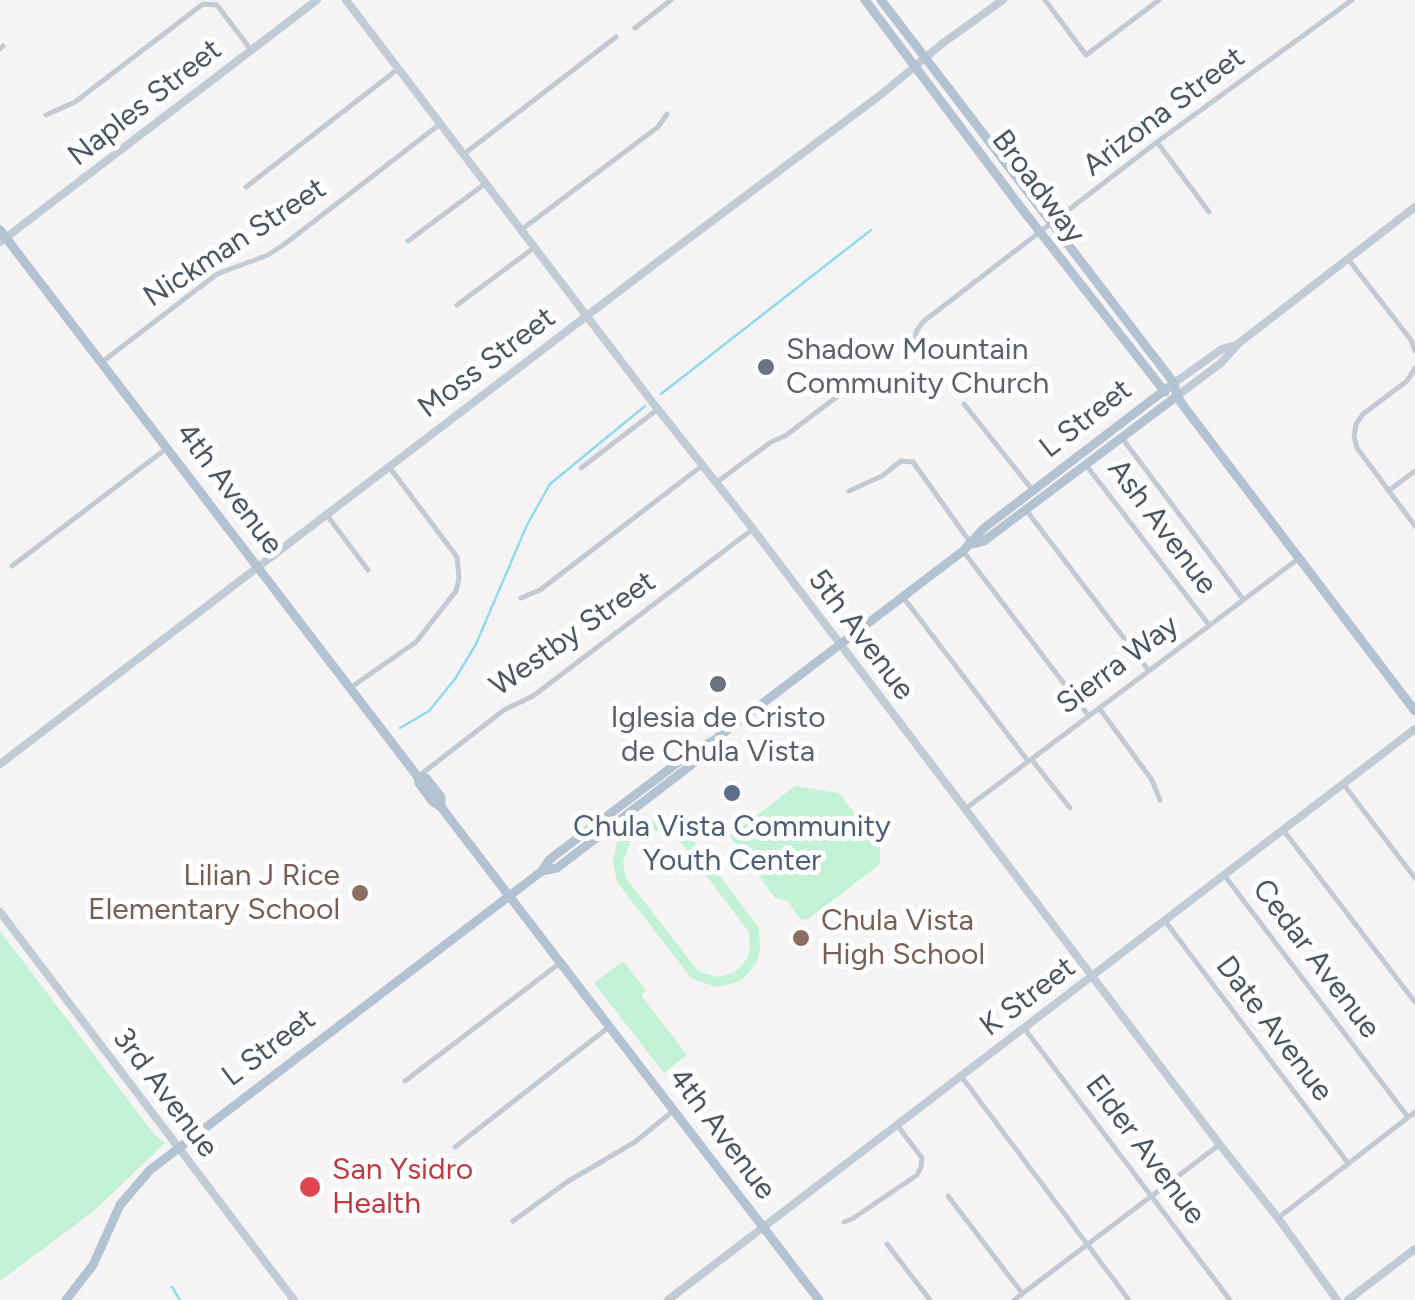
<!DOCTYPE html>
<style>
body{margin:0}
canvas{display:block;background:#f5f3f3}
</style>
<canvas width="1415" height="1300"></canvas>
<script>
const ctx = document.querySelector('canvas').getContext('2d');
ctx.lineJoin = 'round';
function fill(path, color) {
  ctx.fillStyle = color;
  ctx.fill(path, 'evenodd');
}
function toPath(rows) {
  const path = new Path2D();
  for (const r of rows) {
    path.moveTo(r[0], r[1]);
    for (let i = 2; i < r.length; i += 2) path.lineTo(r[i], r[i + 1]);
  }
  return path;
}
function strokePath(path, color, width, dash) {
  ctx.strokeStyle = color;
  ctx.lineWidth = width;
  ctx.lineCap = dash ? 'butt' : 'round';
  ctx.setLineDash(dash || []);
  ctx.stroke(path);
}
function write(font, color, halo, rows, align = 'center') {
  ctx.font = font + ' Figtree,sans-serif';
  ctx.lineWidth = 10;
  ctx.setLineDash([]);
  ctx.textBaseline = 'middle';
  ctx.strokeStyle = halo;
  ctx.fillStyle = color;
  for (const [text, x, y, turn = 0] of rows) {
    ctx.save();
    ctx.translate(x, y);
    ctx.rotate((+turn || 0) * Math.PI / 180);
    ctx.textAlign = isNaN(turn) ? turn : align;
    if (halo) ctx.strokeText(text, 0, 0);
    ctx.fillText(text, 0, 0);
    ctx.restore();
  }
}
fill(toPath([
 [795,786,839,793,880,847,880,864,807,920,800,919,788,901,775,898,730,836],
 [647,821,682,826,759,928,760,948,757,962,746,976,738,982,717,987,692,979,617,882,613,862,617,843,622,835,637,823],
 [654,830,673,834,679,840,749,932,750,947,748,957,740,968,733,973,717,977,698,971,626,878,623,862,630,842,641,834],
 [0,931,154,1134,165,1143,94,1211,0,1281],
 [623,961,646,990,641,995,687,1055,664,1073,594,983]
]), '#c3f1d5');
strokePath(toPath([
 [661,394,871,230],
 [400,728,429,711,455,679,476,644,527,525,550,484,645,406],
 [172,1287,180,1300]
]), '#90daee', 2.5);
strokePath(toPath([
 [1045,0,1086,55,1159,0],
 [635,28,671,0],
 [0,49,3,46],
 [46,115,75,102,203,4,217,5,251,50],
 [1157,142,1209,212],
 [464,154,616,37],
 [246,187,398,69],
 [521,230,658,127,667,114],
 [408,241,486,183],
 [1348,259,1411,340,1415,351],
 [457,305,535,247],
 [915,338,917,330,924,321,1157,142,1352,0],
 [102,362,217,274,268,255,286,243,440,124],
 [1415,368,1407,381,1363,414,1356,424,1354,436,1357,448,1415,526],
 [964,404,1034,492],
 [1122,438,1243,599],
 [1086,465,1209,625],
 [581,468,658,409],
 [717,482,771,442,785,436,850,387],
 [849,491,882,476,901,461,913,462,970,542],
 [1388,491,1415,471],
 [1026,510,1149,671],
 [326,514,368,570],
 [963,551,1088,715],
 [12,566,167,448],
 [903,597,1028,761],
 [521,598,540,590,703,465],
 [350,688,416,642,456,591,459,578,457,557,390,468],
 [1099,708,1152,780,1160,800],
 [1032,760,1070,808],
 [420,775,504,710,533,696,753,529],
 [1344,785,1415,878],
 [965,809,1298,559],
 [1284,831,1415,1002],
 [1224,875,1408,1117],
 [1165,921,1348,1163],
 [1024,1028,1230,1300],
 [961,1076,1129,1300],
 [405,1081,560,963],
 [455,1147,609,1027],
 [948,1196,1022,1293],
 [1278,1218,1415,1112],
 [513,1221,567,1182,635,1142,673,1111],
 [844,1222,852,1219,917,1175,921,1167,922,1158,897,1125],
 [887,1244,930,1300],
 [1014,1300,1219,1145]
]), '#c1cad2', 5);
strokePath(toPath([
 [346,0,653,403,753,529,1220,1145,1278,1218,1337,1300],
 [0,242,317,0],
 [1174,383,1222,349,1235,345],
 [1177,396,1221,363,1239,343,1415,207],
 [0,764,656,263,883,93,943,43,1003,0],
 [0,912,294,1300],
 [668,1300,1415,729],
 [1348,1300,1415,1249]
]), '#c1cbd6', 8);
strokePath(toPath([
 [865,0,1019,205,1165,392],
 [881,0,1174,383,1177,396,1182,404,1415,711],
 [0,230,418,777,419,783,433,802,441,807,454,824,819,1300],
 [973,544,984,541,1177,396],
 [418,777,426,778,441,797,441,807],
 [542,871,557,868,699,759,710,745],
 [66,1300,93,1265,120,1205,150,1170,542,871,549,860,558,853,692,752,713,741,963,551,984,528,1174,383]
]), '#b3c2d1', 9);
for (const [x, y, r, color] of [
 [766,367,10,"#6b7280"],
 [718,684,10,"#6b7280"],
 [732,793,10,"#5c6f8a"],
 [360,893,10,"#8d6e63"],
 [801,938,10,"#8d6e63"],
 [310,1187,12,"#e0444e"]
]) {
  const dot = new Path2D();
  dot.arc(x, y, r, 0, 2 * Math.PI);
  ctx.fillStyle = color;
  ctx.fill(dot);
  strokePath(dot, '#fff', 4);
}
write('30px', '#4a5661', '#fff', [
 ["Naples Street",145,103,-38],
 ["Arizona Street",1164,112,-37],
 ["Broadway",1038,187,53],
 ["Nickman Street",235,243,-33],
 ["Moss Street",487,363,-37],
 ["L Street",1086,419,-38],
 ["4th Avenue",229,489,53],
 ["Ash Avenue",1162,527,53],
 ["Westby Street",573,634,-35],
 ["5th Avenue",861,635,53],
 ["Sierra Way",1118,665,-37],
 ["Cedar Avenue",1316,959,53],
 ["K Street",1028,997,-37],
 ["Date Avenue",1274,1029,53],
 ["L Street",269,1048,-37],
 ["3rd Avenue",165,1093,53],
 ["4th Avenue",722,1134,53],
 ["Elder Avenue",1145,1150,53]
]);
write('30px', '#5b616d', '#fff', [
 ["Shadow Mountain",786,350],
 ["Community Church",786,384],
 ["Iglesia de Cristo",718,718,"center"],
 ["de Chula Vista",718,752,"center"]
], 'left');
write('30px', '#4e5e75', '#fff', [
 ["Chula Vista Community",732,827],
 ["Youth Center",732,861]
]);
write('30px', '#785e54', '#fff', [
 ["Lilian J Rice",340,876],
 ["Elementary School",340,910],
 ["Chula Vista",821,921,"left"],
 ["High School",821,955,"left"]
], 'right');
write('30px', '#be3a42', '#fff', [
 ["San Ysidro",332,1170],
 ["Health",332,1204]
], 'left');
</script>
